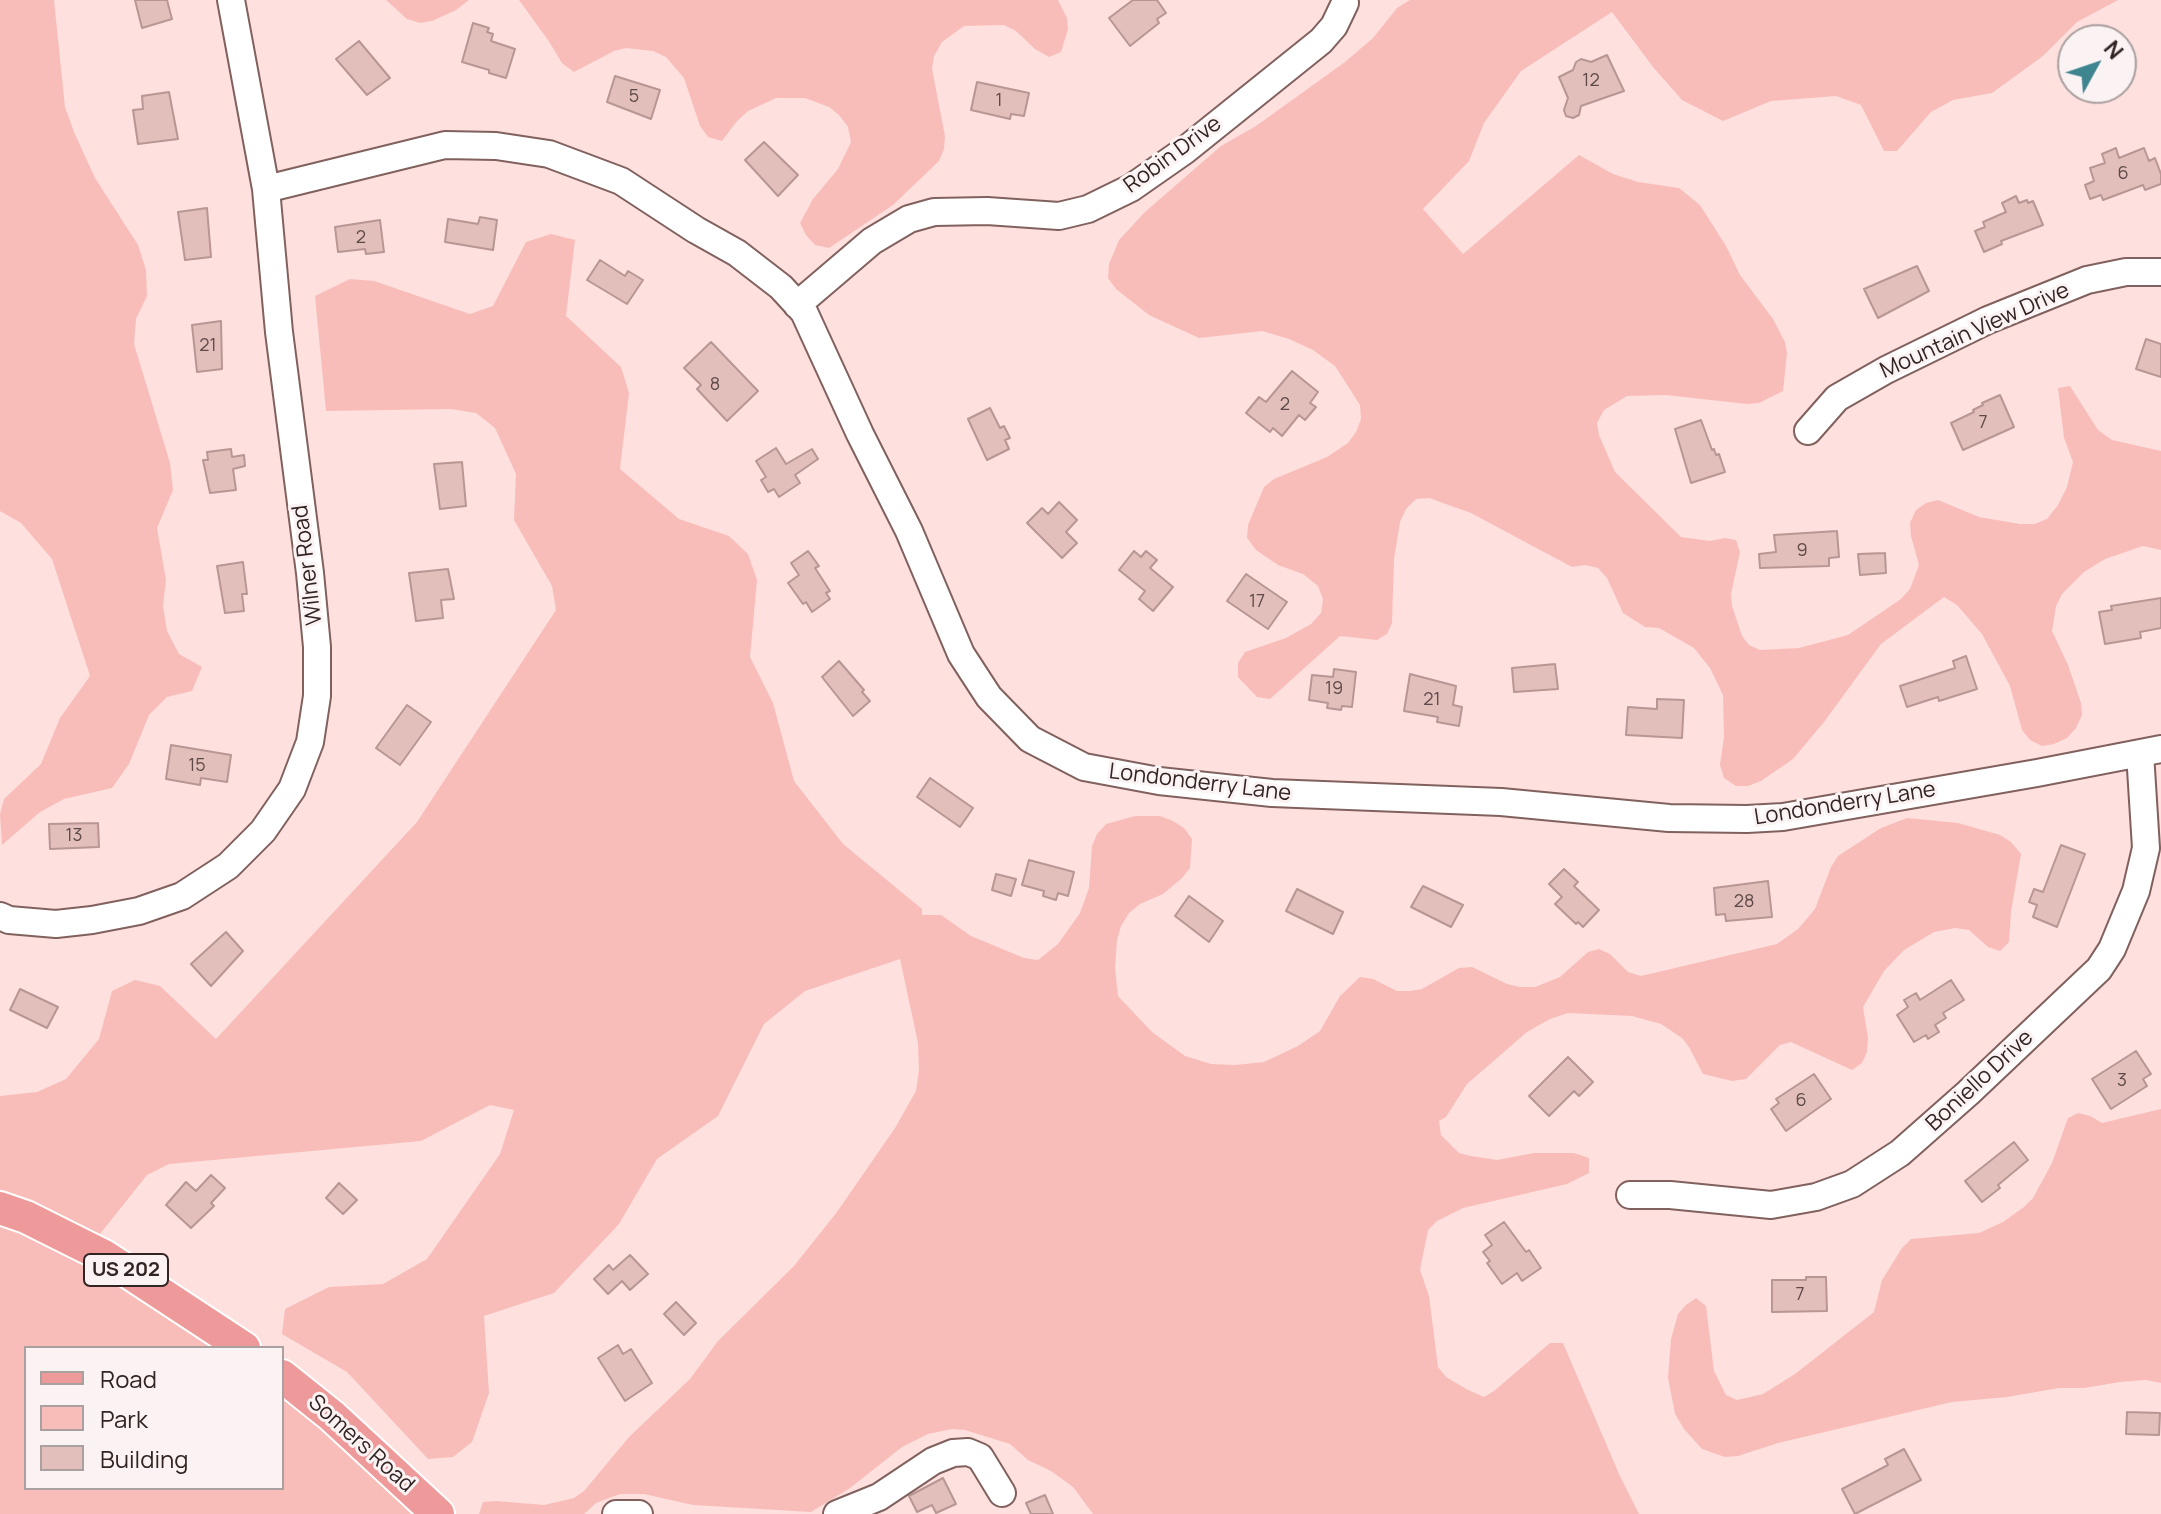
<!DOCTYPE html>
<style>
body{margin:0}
#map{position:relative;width:2161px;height:1514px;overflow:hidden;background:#fee0de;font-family:Manrope,sans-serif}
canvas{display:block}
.legend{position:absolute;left:24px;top:1346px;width:260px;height:144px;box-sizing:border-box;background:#fbf3f3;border:2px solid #aba0a0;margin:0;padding:10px 14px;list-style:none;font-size:24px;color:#322423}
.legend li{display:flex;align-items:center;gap:16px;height:40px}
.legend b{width:40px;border:2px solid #aba0a0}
.north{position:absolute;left:2057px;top:24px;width:80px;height:80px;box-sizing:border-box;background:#fbf3f3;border:2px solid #aba0a0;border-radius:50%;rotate:50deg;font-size:22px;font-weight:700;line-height:32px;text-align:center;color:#322423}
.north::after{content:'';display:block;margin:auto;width:28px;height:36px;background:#3f8590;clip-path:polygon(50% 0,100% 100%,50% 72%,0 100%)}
</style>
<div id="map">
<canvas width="2161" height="1514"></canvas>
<ul class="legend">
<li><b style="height:10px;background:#ee9a9a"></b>Road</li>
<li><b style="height:22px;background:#f9bdb9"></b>Park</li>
<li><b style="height:22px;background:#e3bfbc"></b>Building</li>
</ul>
<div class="north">N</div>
</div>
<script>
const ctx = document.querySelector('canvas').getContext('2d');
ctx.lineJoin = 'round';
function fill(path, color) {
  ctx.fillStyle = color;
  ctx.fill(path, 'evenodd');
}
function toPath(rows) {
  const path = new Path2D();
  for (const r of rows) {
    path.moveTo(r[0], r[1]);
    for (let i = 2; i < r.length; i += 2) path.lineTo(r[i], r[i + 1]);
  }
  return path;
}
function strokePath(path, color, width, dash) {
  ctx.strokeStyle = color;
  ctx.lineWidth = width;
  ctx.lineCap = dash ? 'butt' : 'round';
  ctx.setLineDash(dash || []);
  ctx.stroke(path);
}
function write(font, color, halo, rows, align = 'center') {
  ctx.font = font + ' Manrope,sans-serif';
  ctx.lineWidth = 6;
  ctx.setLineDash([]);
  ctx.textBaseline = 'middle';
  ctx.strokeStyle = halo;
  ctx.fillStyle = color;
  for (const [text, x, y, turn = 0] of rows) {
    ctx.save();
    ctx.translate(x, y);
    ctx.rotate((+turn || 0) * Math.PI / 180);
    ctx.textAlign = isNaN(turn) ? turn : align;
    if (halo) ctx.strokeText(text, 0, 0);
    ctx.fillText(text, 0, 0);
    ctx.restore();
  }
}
fill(toPath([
 [0,0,54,0,65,107,74,132,95,178,138,245,146,270,147,296,136,319,134,344,170,463,173,490,157,528,166,580,163,606,167,631,179,654,202,667,192,691,167,697,149,715,129,764,112,788,64,799,40,812,2,845,0,814,4,799,41,764,60,718,90,676,52,559,21,523,0,511],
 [386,0,469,0,456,10,432,21,420,23,407,19],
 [519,0,1058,0,1067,18,1068,29,1061,52,1049,57,1035,49,1016,31,1004,25,964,26,942,42,934,56,932,69,945,136,944,149,939,161,893,205,829,248,815,245,806,235,800,223,813,199,838,169,851,142,848,127,839,115,829,107,805,98,776,98,748,111,737,121,722,141,708,137,700,126,684,78,666,57,653,51,626,48,614,51,574,72,562,63,548,40],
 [1410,0,2118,0,2077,22,2043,56,1992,93,1953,100,1931,112,1897,151,1884,151,1861,105,1836,96,1771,101,1723,121,1682,100,1653,67,1612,12,1521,71,1484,123,1469,161,1423,209,1463,254,1579,155,1613,174,1638,182,1679,188,1700,205,1726,246,1740,275,1773,319,1785,342,1787,353,1783,391,1759,403,1747,404,1666,395,1627,396,1604,410,1597,423,1599,435,1615,472,1681,537,1710,541,1725,538,1736,540,1740,552,1731,594,1732,606,1742,636,1749,645,1760,650,1799,648,1848,635,1901,599,1910,589,1919,565,1911,536,1910,523,1916,510,1926,503,1938,500,1979,517,2020,524,2035,524,2047,519,2058,505,2067,487,2073,462,2064,438,2058,388,2070,386,2098,430,2112,440,2161,451,2161,550,2143,546,2105,559,2084,572,2062,594,2056,606,2052,631,2068,665,2081,703,2082,715,2076,728,2067,738,2054,744,2042,746,2030,740,2022,730,2010,686,1982,634,1957,605,1944,597,1881,644,1824,722,1793,759,1761,781,1748,786,1736,786,1724,778,1720,765,1724,737,1723,695,1710,668,1694,648,1659,628,1645,627,1623,613,1607,578,1598,568,1585,565,1572,567,1471,513,1429,498,1416,499,1406,509,1400,522,1394,559,1392,623,1387,634,1377,640,1340,636,1270,699,1257,697,1238,677,1238,663,1245,652,1286,638,1311,624,1321,613,1323,599,1318,586,1303,574,1278,565,1256,550,1247,538,1248,525,1264,487,1274,479,1327,457,1348,443,1356,432,1361,419,1360,405,1335,366,1313,350,1289,339,1262,331,1199,338,1149,315,1116,289,1108,278,1109,264,1119,240,1145,212,1221,146,1256,126,1345,62,1373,38,1397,8],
 [551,234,575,240,566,316,621,367,629,393,620,469,679,519,729,536,748,554,757,580,750,657,773,703,794,781,843,844,922,909,922,915,941,915,971,936,1024,958,1038,960,1058,944,1080,913,1089,888,1092,846,1097,834,1106,824,1135,816,1160,816,1173,821,1184,828,1192,839,1190,868,1182,878,1163,894,1140,904,1129,913,1121,926,1117,940,1115,968,1118,996,1152,1032,1185,1056,1211,1064,1235,1065,1264,1062,1298,1046,1320,1031,1340,996,1360,977,1373,979,1397,991,1410,991,1422,989,1459,968,1472,967,1507,984,1520,987,1535,987,1560,977,1588,952,1599,949,1610,954,1628,972,1641,976,1777,944,1798,929,1815,909,1831,867,1838,856,1881,828,1907,818,1958,823,2000,835,2011,842,2021,854,2011,912,2009,942,2000,951,1988,947,1969,930,1955,928,1934,932,1904,950,1884,971,1863,1007,1868,1038,1867,1052,1862,1063,1852,1070,1791,1042,1780,1045,1746,1079,1732,1081,1703,1074,1689,1047,1682,1038,1661,1024,1632,1016,1568,1013,1550,1019,1527,1032,1467,1084,1446,1117,1439,1121,1441,1135,1459,1153,1471,1156,1497,1160,1534,1153,1574,1153,1589,1158,1589,1173,1567,1184,1463,1208,1437,1221,1428,1230,1420,1270,1429,1296,1438,1367,1446,1377,1468,1390,1484,1397,1494,1391,1550,1343,1563,1343,1619,1474,1639,1514,1093,1514,1073,1487,1051,1471,1028,1460,1010,1444,965,1430,952,1429,928,1434,902,1447,850,1488,811,1512,693,1505,644,1494,620,1494,596,1503,584,1514,479,1514,483,1502,497,1501,544,1505,574,1498,584,1491,629,1437,690,1379,718,1341,794,1266,837,1212,895,1128,916,1091,919,1070,918,1043,900,959,805,991,764,1024,718,1116,657,1159,619,1224,554,1293,484,1316,489,1393,472,1442,453,1457,428,1459,347,1372,282,1334,285,1309,329,1287,383,1284,427,1259,500,1154,514,1110,490,1105,421,1141,169,1164,147,1175,100,1234,0,1193,0,1096,37,1092,66,1079,99,1039,112,991,135,980,160,986,216,1039,417,822,556,610,552,586,514,520,516,474,495,428,476,413,451,409,326,411,315,296,350,279,374,281,470,314,493,306,526,242],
 [2161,1109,2161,1383,2146,1380,2120,1382,2084,1388,2059,1388,2007,1397,1952,1402,1778,1443,1738,1456,1725,1457,1702,1449,1684,1429,1675,1414,1668,1378,1671,1339,1678,1314,1686,1305,1696,1298,1706,1306,1714,1371,1726,1395,1737,1400,1763,1394,1795,1374,1874,1312,1882,1280,1902,1248,1911,1239,1979,1233,2003,1222,2024,1207,2033,1198,2052,1163,2068,1118,2078,1113,2090,1116,2102,1123],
 [0,1220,130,1289,226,1348,26,1348,26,1488,282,1488,282,1393,376,1476,411,1514,0,1514]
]), '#f9bdb9');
const building = toPath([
 [135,0,167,0,172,19,142,28,135,0],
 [1133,0,1157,0,1166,13,1157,19,1159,23,1130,46,1109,18,1133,0],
 [473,23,489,28,487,32,493,34,491,41,515,49,506,78,489,73,489,70,462,62,473,23],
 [359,41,390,78,367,95,336,59,359,41],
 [1607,55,1624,91,1581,106,1579,115,1573,118,1566,116,1564,110,1568,98,1559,77,1573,70,1576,62,1581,59,1591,62,1607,55],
 [615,76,660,90,651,119,607,102,615,76],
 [977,82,1029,93,1024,116,1011,114,1010,119,971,110,977,82],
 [169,92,178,139,138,144,133,110,143,109,142,96,169,92],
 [764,142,798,175,778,196,745,160,764,142],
 [2116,148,2119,158,2144,148,2149,161,2155,158,2161,174,2161,184,2145,190,2143,185,2103,200,2101,195,2090,199,2085,185,2094,181,2090,168,2105,163,2102,154,2116,148],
 [2016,196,2019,203,2027,200,2028,203,2033,201,2043,225,2001,241,2002,244,1984,252,1975,231,1985,227,1983,222,2006,212,2002,203,2016,196],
 [207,208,211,257,185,260,178,212,207,208],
 [480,217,497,220,493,250,445,242,448,219,478,224,480,217],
 [380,220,384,252,366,254,365,249,338,252,335,227,380,220],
 [600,260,625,276,628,271,643,280,627,304,587,280,600,260],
 [1917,266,1929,291,1878,318,1864,289,1917,266],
 [221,321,222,369,197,372,192,325,221,321],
 [2146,339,2161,344,2161,377,2136,369,2146,339],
 [711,342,758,391,727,421,697,389,701,385,684,368,711,342],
 [1292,371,1318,392,1310,403,1316,407,1305,420,1299,415,1282,436,1273,428,1270,432,1246,413,1259,397,1266,402,1292,371],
 [2000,395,2014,427,1963,450,1951,423,1974,412,1973,410,1983,405,1982,403,2000,395],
 [990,408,1000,428,1004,426,1010,438,1005,440,1009,449,987,460,968,419,990,408],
 [1701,420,1712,450,1714,449,1716,455,1719,454,1725,472,1691,483,1675,429,1701,420],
 [776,448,786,464,812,449,818,459,795,475,800,483,779,497,774,489,768,492,761,480,766,477,756,461,776,448],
 [231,449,232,457,244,455,245,466,233,469,236,490,210,493,203,460,208,460,207,452,231,449],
 [462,462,466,506,440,509,434,464,462,462],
 [1059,502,1077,520,1066,532,1077,543,1062,558,1027,523,1042,508,1048,514,1059,502],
 [1837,531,1839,557,1829,558,1829,566,1760,568,1759,554,1776,552,1774,535,1837,531],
 [808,551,819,566,815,568,830,591,826,593,830,599,812,612,806,602,803,604,788,583,799,575,791,563,808,551],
 [1134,551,1141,557,1146,551,1157,560,1150,568,1173,587,1153,611,1139,599,1145,591,1119,570,1134,551],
 [1885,553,1886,573,1860,575,1858,554,1885,553],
 [243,562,247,594,242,594,244,611,225,613,217,566,243,562],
 [448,569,454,599,441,600,443,618,416,621,409,573,448,569],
 [1246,574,1287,602,1268,629,1227,601,1246,574],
 [2161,598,2161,628,2140,632,2141,638,2105,644,2099,612,2112,610,2111,606,2161,598],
 [1966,656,1977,689,1939,701,1938,697,1907,707,1900,686,1955,668,1953,661,1966,656],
 [839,661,864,690,862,692,870,701,853,716,822,677,839,661],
 [1555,664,1558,689,1514,692,1512,668,1555,664],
 [1334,669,1356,672,1352,707,1342,706,1341,710,1327,708,1328,703,1309,700,1312,675,1333,677,1334,669],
 [1410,674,1456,686,1453,705,1462,707,1459,726,1437,722,1438,717,1404,711,1410,674],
 [1657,699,1684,700,1682,738,1626,735,1628,707,1657,709,1657,699],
 [407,705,431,722,400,765,376,748,407,705],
 [171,745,231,755,227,782,201,778,200,785,166,779,171,745],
 [930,778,973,808,960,827,917,797,930,778],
 [98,823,99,847,50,849,49,824,98,823],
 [2061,845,2085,854,2057,927,2033,917,2037,905,2029,902,2034,889,2043,892,2061,845],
 [1029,860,1074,872,1068,896,1058,893,1056,900,1043,896,1044,891,1022,885,1029,860],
 [1564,869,1578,882,1574,886,1599,910,1583,927,1578,922,1576,924,1555,904,1562,897,1549,884,1564,869],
 [996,874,1016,879,1011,896,992,890,996,874],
 [1768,881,1772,917,1726,921,1725,914,1716,915,1714,888,1768,881],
 [1423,886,1463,905,1451,927,1411,907,1423,886],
 [1297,889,1343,912,1333,934,1286,911,1297,889],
 [1189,896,1223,921,1209,942,1175,916,1189,896],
 [226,932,243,951,211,986,191,964,226,932],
 [1951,980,1964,1000,1943,1013,1946,1018,1935,1025,1939,1032,1928,1039,1926,1035,1914,1042,1897,1015,1908,1007,1904,1000,1916,993,1920,1000,1951,980],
 [20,989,58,1007,47,1028,10,1010,20,989],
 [2136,1051,2151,1074,2143,1079,2147,1086,2111,1109,2092,1079,2136,1051],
 [1568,1057,1593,1082,1579,1096,1574,1091,1549,1116,1529,1096,1568,1057],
 [1814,1074,1831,1099,1786,1131,1771,1109,1779,1103,1776,1099,1814,1074],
 [2014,1142,2028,1160,1998,1185,2000,1188,1982,1202,1965,1181,2014,1142],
 [211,1175,225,1188,211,1203,214,1206,191,1228,166,1205,186,1182,196,1191,211,1175],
 [339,1183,357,1200,343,1214,326,1198,339,1183],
 [1504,1222,1526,1252,1529,1250,1541,1268,1522,1281,1517,1273,1502,1284,1487,1263,1490,1261,1483,1252,1492,1245,1485,1235,1504,1222],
 [630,1255,648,1274,630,1290,622,1281,608,1294,594,1279,609,1265,613,1270,630,1255],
 [1806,1277,1826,1277,1827,1311,1772,1312,1772,1280,1806,1280,1806,1277],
 [676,1302,696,1323,684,1335,664,1314,676,1302],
 [618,1345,623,1354,631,1349,652,1383,625,1401,598,1358,618,1345],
 [2127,1412,2160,1413,2159,1435,2126,1434,2127,1412],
 [1904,1449,1921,1480,1855,1514,1842,1489,1888,1465,1885,1459,1904,1449],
 [943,1478,956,1504,936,1513,932,1505,917,1512,909,1496,943,1478],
 [1045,1495,1053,1514,1031,1514,1026,1503,1045,1495]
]);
fill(building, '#e3bfbc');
strokePath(building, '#b89693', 2);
const minor = toPath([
 [266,189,445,145,496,146,549,154,621,181,696,230,737,253,781,287,804,312,860,434,909,531,961,654,989,697,1030,739,1084,767,1159,781,1272,793,1501,802,1669,818,1747,819,1783,817,2037,773,2161,749],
 [797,305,872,241,909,219,934,212,987,211,1059,216,1088,209,1131,188,1184,151,1321,41,1334,26,1345,3],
 [1808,431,1837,398,1886,370,1988,320,2087,280,2126,272,2161,272],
 [0,916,9,920,56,924,92,920,139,911,182,896,228,866,263,831,292,789,310,742,317,696,317,647,310,573,279,332,266,189,231,0],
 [1630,1195,1670,1195,1771,1205,1816,1197,1852,1184,1900,1153,1968,1093,2099,969,2112,949,2136,891,2146,848,2140,753],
 [616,1514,639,1514],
 [837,1514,879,1497,933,1461,953,1453,968,1452,980,1457,1002,1493]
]);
const major = toPath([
 [0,1208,26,1217,104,1256,244,1348],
 [282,1376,332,1416,438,1514]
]);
strokePath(minor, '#80615e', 30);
strokePath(major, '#fff', 36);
strokePath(minor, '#fff', 26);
strokePath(major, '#ee9a9a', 32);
write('18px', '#5e4b49', null, [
 ["12",1591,81],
 ["5",634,97],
 ["1",999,101],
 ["6",2123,174],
 ["2",361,238],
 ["21",208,346],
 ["8",715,385],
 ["2",1285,405],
 ["7",1983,423],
 ["9",1802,551],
 ["17",1257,602],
 ["19",1334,689],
 ["21",1432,700],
 ["15",197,766],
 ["13",74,836],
 ["28",1744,902],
 ["3",2122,1081],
 ["6",1801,1101],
 ["7",1800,1295]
]);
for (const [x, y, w] of [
 [126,1270,84]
]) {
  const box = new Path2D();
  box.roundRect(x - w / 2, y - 16, w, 32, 6);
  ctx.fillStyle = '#fbf3f3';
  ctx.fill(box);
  strokePath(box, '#322423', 2);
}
write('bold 20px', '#322423', null, [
 ["US 202",126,1270]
]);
write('22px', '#322423', '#fbf3f3', [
 ["Robin Drive",1173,155,-36],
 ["Mountain View Drive",1975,331,-24],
 ["Wilner Road",308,565,-97],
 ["Londonderry Lane",1200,783,7],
 ["Londonderry Lane",1845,804,-9],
 ["Boniello Drive",1980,1081,-43],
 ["Somers Road",361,1444,42]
]);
</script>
